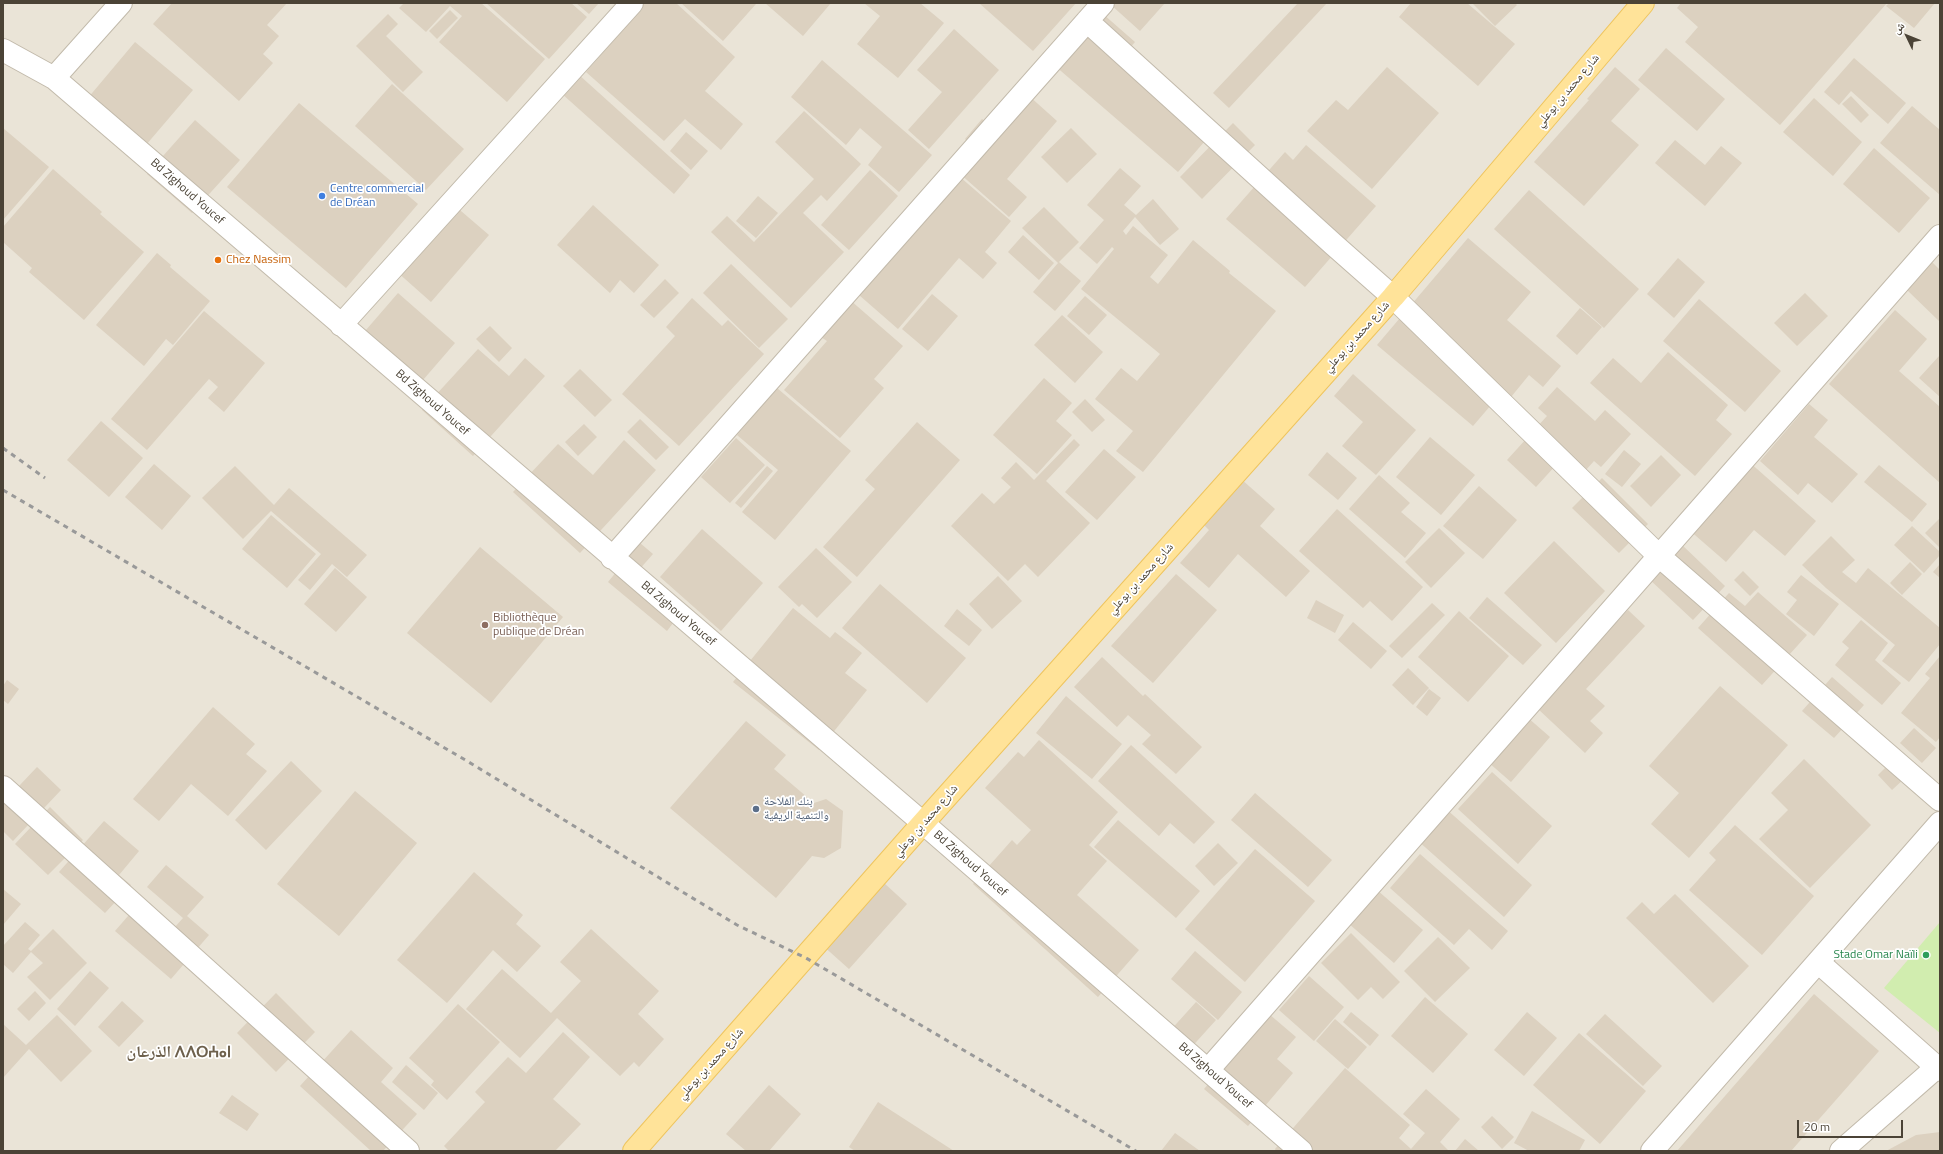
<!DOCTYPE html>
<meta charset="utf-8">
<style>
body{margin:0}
#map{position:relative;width:1943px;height:1154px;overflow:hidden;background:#f6f2e9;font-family:"Titillium Web","Noto Naskh Arabic",sans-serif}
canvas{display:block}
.frame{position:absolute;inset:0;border:4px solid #4b4336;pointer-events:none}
.north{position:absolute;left:1887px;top:16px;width:40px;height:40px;-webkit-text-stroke:3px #fff;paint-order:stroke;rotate:313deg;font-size:11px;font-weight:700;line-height:16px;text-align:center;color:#4b4336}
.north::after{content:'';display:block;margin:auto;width:14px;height:18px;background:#4b4336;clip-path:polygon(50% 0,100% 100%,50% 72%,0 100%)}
.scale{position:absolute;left:1797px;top:1120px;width:106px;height:18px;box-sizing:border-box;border:2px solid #4b4336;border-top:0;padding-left:5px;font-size:12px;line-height:14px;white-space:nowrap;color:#4b4336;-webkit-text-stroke:3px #fff;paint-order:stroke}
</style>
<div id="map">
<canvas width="1943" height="1154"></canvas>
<div class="frame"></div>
<div class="north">ش</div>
<div class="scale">20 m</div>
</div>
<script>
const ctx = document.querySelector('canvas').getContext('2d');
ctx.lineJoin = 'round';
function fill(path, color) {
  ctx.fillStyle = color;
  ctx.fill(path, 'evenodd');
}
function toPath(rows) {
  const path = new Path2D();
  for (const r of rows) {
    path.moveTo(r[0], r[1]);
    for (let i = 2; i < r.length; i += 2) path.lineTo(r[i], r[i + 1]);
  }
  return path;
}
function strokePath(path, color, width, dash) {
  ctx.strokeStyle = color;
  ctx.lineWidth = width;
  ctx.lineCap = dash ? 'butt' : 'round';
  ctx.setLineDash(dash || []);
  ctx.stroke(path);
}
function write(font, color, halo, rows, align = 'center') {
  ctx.font = font + ' "Titillium Web","Noto Naskh Arabic","Noto Sans Tifinagh",sans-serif';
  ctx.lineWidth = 3.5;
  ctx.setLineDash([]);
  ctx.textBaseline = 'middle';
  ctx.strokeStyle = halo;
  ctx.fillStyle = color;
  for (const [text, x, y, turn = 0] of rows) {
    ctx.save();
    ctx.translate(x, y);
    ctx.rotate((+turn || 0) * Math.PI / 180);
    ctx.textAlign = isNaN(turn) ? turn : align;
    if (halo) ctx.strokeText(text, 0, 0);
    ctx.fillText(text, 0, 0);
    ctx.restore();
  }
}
fill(toPath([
 [3,3,1940,3,1940,1151,3,1151]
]), '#eae4d7');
fill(toPath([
 [1940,922,1940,1033,1884,988]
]), '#d1edaf');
fill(toPath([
 [172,3,287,3,267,25,279,36,263,54,273,63,239,101,153,24],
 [404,3,481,3,545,59,507,102,439,42,462,16,450,6,426,32,399,8],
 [486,3,571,3,587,17,549,59],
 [576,3,599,3,589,14],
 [633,3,676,3,735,57,705,91,743,124,721,150,685,119,664,141,586,72,627,25],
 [681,3,755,3,756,4,723,41],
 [765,3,831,3,803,36],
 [864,3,920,3,944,23,898,78,857,44,880,16],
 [979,3,1076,3,1033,51],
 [1111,3,1165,3,1140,31,1110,4],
 [1298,3,1327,3,1229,108,1213,93],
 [1411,3,1467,3,1515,44,1478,86,1399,17],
 [1472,3,1515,3,1517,5,1495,26],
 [1681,3,1887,3,1780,125,1685,42,1698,27,1677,8],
 [1889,3,1935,3,1914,28,1886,6],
 [450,10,458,18,437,39,429,31],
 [388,14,398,24,386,36,423,72,403,92,356,46],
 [1103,14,1135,42,1119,60,1218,126,1178,172,1054,65],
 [954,29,999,70,929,149,908,130,942,92,917,70],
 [135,42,193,90,134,159,77,111],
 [1666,48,1725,99,1697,131,1638,80],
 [1854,58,1906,103,1888,124,1851,91,1839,105,1824,92],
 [822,60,932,155,899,192,868,165,882,147,860,128,846,145,791,97],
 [1387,67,1439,113,1372,189,1307,131,1336,100,1348,110],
 [1615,67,1640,89,1611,121,1639,145,1584,206,1534,162,1589,100,1587,99],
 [578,74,690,175,674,194,561,93],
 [392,84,464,149,426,190,355,126],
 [1028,95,1057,121,1007,179,1027,197,1009,217,959,173],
 [1851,96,1869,115,1861,123,1842,104],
 [1814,98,1862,142,1833,176,1783,132],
 [299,103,418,204,346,288,227,187],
 [1912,106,1940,130,1940,195,1880,143],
 [804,111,861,164,827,201,821,195,803,213,844,252,791,308,711,232,727,216,754,242,814,179,775,142],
 [982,119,990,125,973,146,965,139],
 [195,120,240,160,192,213,147,174],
 [1233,123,1255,145,1202,199,1180,177],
 [3,128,49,167,3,220],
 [1071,128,1097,154,1067,183,1041,157],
 [686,132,708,151,691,170,670,151],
 [1675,140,1705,165,1721,146,1742,163,1705,206,1655,163],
 [1306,145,1376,206,1305,287,1226,219,1285,152,1293,160],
 [1874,148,1930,198,1899,233,1843,184],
 [1120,168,1141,186,1124,205,1136,215,1153,199,1179,229,1160,245,1135,217,1123,231,1126,235,1133,226,1168,255,1150,277,1158,284,1193,240,1230,271,1229,273,1276,311,1143,472,1116,451,1133,431,1095,399,1121,368,1137,381,1160,354,1081,289,1114,249,1112,247,1097,264,1079,248,1104,220,1087,205],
 [53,169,102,212,100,214,144,252,84,320,29,272,32,268,3,242,3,227],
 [870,170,898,196,849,250,821,225],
 [960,177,1011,221,985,252,997,263,983,279,959,258,898,329,859,295],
 [1529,190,1639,289,1604,328,1494,229],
 [758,196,778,213,756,238,736,221],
 [454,205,489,235,431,302,396,271],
 [593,205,659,265,634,293,620,280,610,293,557,245],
 [1044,207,1079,242,1059,262,1081,281,1055,311,1033,292,1058,263,1022,228],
 [1023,235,1054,263,1039,280,1008,252],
 [1468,238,1531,292,1507,320,1561,366,1543,387,1529,375,1511,397,1503,391,1473,426,1377,345],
 [157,253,171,265,170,267,210,301,173,345,166,339,144,366,96,325],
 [1678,258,1705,282,1674,318,1647,294],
 [1932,262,1940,270,1940,322,1906,289],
 [731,264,788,319,759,348,703,293],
 [665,279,679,293,654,318,640,305],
 [398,293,455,343,410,395,353,345],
 [1805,293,1828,316,1797,346,1774,323],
 [932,294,958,316,928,351,902,329],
 [1085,296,1107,315,1089,335,1067,316],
 [692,298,722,326,728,320,764,354,679,446,622,394,675,336,666,327],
 [1699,299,1781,371,1745,412,1663,341],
 [850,300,903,346,874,379,884,388,840,438,784,390,827,341,818,335],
 [1580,308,1602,327,1577,355,1556,336],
 [1895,310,1927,339,1899,371,1940,407,1940,483,1829,384],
 [204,311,265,363,224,412,208,398,218,387,209,379,147,450,111,419],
 [1062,315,1103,352,1075,383,1034,345],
 [490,326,512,348,499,362,476,339],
 [478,349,509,376,525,358,545,376,473,456,422,410],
 [1668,352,1728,405,1716,420,1732,434,1695,476,1590,383,1613,358,1641,383],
 [1940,355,1940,397,1919,378],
 [580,369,612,400,595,417,563,386],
 [1353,374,1416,430,1376,475,1342,446,1363,422,1334,396],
 [1044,378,1072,403,1056,421,1072,435,1037,474,993,435],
 [1557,387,1595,421,1605,410,1631,434,1601,467,1594,461,1575,482,1556,465,1536,487,1507,460,1547,416,1538,408],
 [777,388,851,451,775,540,742,512,778,470,737,435],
 [1085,399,1105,420,1092,432,1072,412],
 [1809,404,1828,420,1814,437,1858,474,1832,503,1808,483,1798,495,1760,461],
 [640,419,669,447,656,460,627,432],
 [101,421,143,458,109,497,67,460],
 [917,422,960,460,857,577,823,547,875,489,865,480],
 [584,424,597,437,578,456,565,442],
 [1430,437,1475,475,1441,515,1396,477],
 [736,438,765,465,730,503,701,477],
 [1074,439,1080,445,1046,481,1090,523,1038,577,1025,564,1008,581,951,526,982,493,994,504,1011,487,1001,478,1016,462,1034,480],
 [624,440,656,470,580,553,513,492,558,444,593,475],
 [1104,449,1136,477,1097,520,1065,492],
 [1624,450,1641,464,1622,487,1605,474],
 [1327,452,1357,478,1338,500,1308,475],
 [1661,455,1681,475,1651,507,1630,486],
 [1748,461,1816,521,1785,556,1754,530,1726,562,1688,529],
 [154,464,191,496,162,530,125,497],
 [1879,465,1927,504,1912,522,1864,482],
 [235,466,274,505,289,488,367,555,347,577,332,564,310,590,298,580,321,554,271,511,243,539,202,498],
 [767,466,773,471,741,508,735,503],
 [1379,475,1410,503,1401,512,1426,533,1405,558,1349,509],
 [1602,478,1648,524,1619,553,1572,508],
 [1241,479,1275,509,1260,526,1310,571,1286,597,1238,554,1209,588,1180,563,1209,530,1202,523],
 [1479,486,1517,520,1483,559,1443,526],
 [1337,509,1423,587,1392,621,1370,601,1363,608,1299,551],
 [271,515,316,554,287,588,242,549],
 [1940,518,1940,548,1925,533],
 [1912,526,1940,552,1940,555,1924,573,1894,545],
 [1439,528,1465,553,1431,588,1405,562],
 [702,529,763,583,721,631,660,577],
 [1831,536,1855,560,1842,572,1856,583,1868,568,1940,628,1940,644,1909,682,1882,661,1895,645,1826,588,1829,585,1826,588,1802,565],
 [1554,541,1605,591,1556,643,1504,593],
 [640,543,653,554,638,571,676,619,667,631,608,582],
 [1681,544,1725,586,1693,620,1648,578],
 [480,547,563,617,491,703,407,633],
 [816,548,852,582,817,618,802,604,799,607,778,587],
 [1910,562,1922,574,1902,595,1890,583],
 [1940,564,1940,578,1933,572],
 [335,568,367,597,336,632,304,604],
 [1743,571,1759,587,1750,596,1734,580],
 [1176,574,1217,610,1153,683,1111,646],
 [1801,575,1839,604,1814,636,1786,614,1797,600,1787,592],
 [998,576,1022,601,992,629,969,604],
 [880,584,966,658,927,703,842,628],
 [1758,592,1807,635,1762,685,1698,628,1729,593,1745,606],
 [1487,597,1542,645,1523,665,1469,618],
 [1316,600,1344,615,1335,633,1307,618],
 [1432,603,1445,615,1402,658,1389,646],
 [793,608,830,638,835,632,862,653,845,673,867,690,819,750,733,682],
 [957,609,982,630,969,646,944,626],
 [1628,610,1645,626,1586,689,1605,706,1590,721,1603,733,1585,753,1537,708],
 [1459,611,1509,656,1468,702,1418,657],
 [1861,620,1888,643,1875,660,1901,683,1882,705,1835,665,1849,648,1842,642],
 [1353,622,1387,651,1371,669,1338,640],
 [1940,656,1940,737,1936,742,1901,713,1930,678,1925,674],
 [1102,657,1143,696,1145,694,1202,747,1176,774,1142,744,1151,735,1128,715,1117,727,1074,687],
 [1408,668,1429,688,1413,705,1392,685],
 [1832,677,1864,705,1834,738,1802,711],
 [7,680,19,689,8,704,3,700,3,686],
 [1720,686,1788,745,1689,858,1651,824,1679,793,1649,766],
 [1429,689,1441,698,1427,716,1416,707],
 [1066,696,1122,744,1092,779,1036,733],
 [213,707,255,744,246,754,267,771,228,816,191,784,159,821,133,799],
 [1527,717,1550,737,1511,782,1488,762],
 [746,721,786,755,774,769,814,803,826,799,843,811,841,848,824,858,812,856,776,898,670,808],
 [1914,728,1936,748,1922,763,1900,743],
 [1039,740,1118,812,1089,845,1107,861,1077,895,1139,950,1098,997,973,884,1012,840,1017,845,1031,830,985,788,1018,752,1024,757],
 [1131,745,1215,822,1194,844,1170,823,1159,836,1098,781],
 [1804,759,1871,825,1810,888,1759,839,1788,810,1771,793],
 [291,761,322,791,266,850,235,820],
 [1891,762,1906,777,1892,790,1878,775],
 [37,767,61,790,13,841,3,831,3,803],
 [1492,772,1552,826,1518,864,1458,809],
 [355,791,417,843,339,936,277,884],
 [1255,793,1332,860,1308,887,1231,820],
 [50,807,83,840,48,875,15,844],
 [1445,808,1532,885,1504,917,1417,840],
 [1118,820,1200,891,1176,918,1094,847],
 [104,821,139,851,119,875,131,885,105,913,59,872],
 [1735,825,1814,896,1762,955,1689,890,1716,860,1709,853],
 [1218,843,1238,863,1214,886,1195,866],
 [1255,849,1315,901,1245,982,1185,929],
 [1420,854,1508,931,1492,950,1469,929,1454,945,1390,888],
 [166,865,204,897,187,916,209,935,171,979,115,931,135,908,167,936,183,918,147,887],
 [474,872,523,915,516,924,541,946,517,972,493,950,447,1003,397,960],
 [872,872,907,904,849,969,821,944],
 [3,889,21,904,3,925],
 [1377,890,1423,930,1394,963,1348,923],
 [1675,894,1749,966,1713,1003,1626,918,1642,902,1654,914],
 [25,922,40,935,28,949,31,951,53,929,87,963,50,1000,27,977,43,963,31,952,13,973,3,964,3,946],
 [591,929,659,991,638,1014,664,1039,639,1067,634,1062,620,1076,557,1018,520,1058,466,1009,502,969,551,1013,581,981,560,962],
 [1351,933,1400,982,1383,999,1371,987,1358,1000,1321,963],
 [1438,937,1470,968,1435,1002,1404,971],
 [1195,951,1242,992,1218,1020,1171,979],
 [90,971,109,988,75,1026,57,1009],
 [1309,976,1344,1007,1314,1041,1279,1010],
 [35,991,46,1003,29,1021,17,1009],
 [276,993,315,1032,276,1072,237,1033],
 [1814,994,1879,1051,1791,1151,1677,1151],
 [1425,997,1468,1034,1433,1073,1391,1036],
 [122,1001,144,1021,119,1047,98,1027],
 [1196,1002,1216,1020,1179,1061,1159,1043],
 [458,1004,500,1042,447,1100,431,1085,434,1081,409,1058],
 [1351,1012,1379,1035,1370,1046,1343,1022],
 [1527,1012,1557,1038,1524,1076,1494,1050],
 [1269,1014,1296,1037,1277,1059,1293,1073,1248,1126,1204,1089],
 [1605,1014,1662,1066,1643,1086,1586,1034],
 [57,1015,92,1051,61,1082,29,1049,3,1078,3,1024,26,1045],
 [1335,1019,1367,1047,1348,1069,1316,1041],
 [351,1030,393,1068,381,1082,417,1114,383,1151,371,1151,300,1086],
 [563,1032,590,1057,553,1099,581,1124,555,1151,449,1151,444,1146,485,1102,475,1092,508,1057,526,1073],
 [1579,1033,1646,1091,1600,1144,1533,1085],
 [406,1065,438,1093,424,1110,392,1082],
 [1345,1068,1410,1125,1399,1138,1411,1149,1425,1133,1403,1114,1426,1089,1460,1119,1440,1142,1449,1151,1276,1151,1275,1149],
 [769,1085,801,1114,769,1151,746,1151,726,1134],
 [232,1095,259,1114,247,1131,219,1113],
 [878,1102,954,1151,855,1151,849,1147],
 [1532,1111,1585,1140,1579,1151,1529,1151,1514,1143],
 [1492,1116,1514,1137,1502,1149,1481,1127],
 [1940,1132,1940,1151,1886,1151,1916,1135],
 [1175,1133,1200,1151,1161,1151],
 [1465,1139,1479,1151,1455,1151]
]), '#dcd1c0');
const minor = toPath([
 [1087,21,1333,244,1393,297,1659,556,1940,800],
 [3,50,54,78,923,823,1301,1151],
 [54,78,121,3],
 [341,325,632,3],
 [612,558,1103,3],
 [3,787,408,1151],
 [1818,962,1940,1070],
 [1208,1070,1940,236],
 [1652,1151,1940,823],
 [1841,1151,1937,1067]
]);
const primary = toPath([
 [634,1151,923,823,1393,297,1643,3]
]);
strokePath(minor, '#c2baab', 24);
strokePath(primary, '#efc55e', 24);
strokePath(minor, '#fff', 22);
strokePath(primary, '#ffe399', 22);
strokePath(toPath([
 [3,448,45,478],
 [3,490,467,761,737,925,806,958,1136,1151]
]), '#999', 3, [5, 5]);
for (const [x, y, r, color] of [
 [322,196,4,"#3f7fe0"],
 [218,260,4,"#e8710a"],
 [485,625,4,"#8d6e63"],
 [756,809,4,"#5c6f8a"],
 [1926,955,4,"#2e9e5b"]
]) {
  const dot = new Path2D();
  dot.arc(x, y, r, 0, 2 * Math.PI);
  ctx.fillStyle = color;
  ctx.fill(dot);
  strokePath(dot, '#fff', 1.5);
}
write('12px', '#4b4336', '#fff', [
 ["شارع محمد بن بوعلي",1568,91,-50],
 ["Bd Zighoud Youcef",187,192,41],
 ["شارع محمد بن بوعلي",1357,337,-48],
 ["Bd Zighoud Youcef",432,403,41],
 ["شارع محمد بن بوعلي",1141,579,-48],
 ["Bd Zighoud Youcef",678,614,40],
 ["شارع محمد بن بوعلي",926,821,-49],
 ["Bd Zighoud Youcef",970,864,41],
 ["شارع محمد بن بوعلي",711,1064,-48],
 ["Bd Zighoud Youcef",1215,1076,41]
]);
write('12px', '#366cbe', '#fff', [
 ["Centre commercial",330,189],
 ["de Dréan",330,203]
], 'left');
write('12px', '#c56008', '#fff', [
 ["Chez Nassim",226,260]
], 'left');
write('12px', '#785e54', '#fff', [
 ["Bibliothèque",493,618],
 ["publique de Dréan",493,632]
], 'left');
write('12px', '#4e5e75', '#fff', [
 ["بنك الفلاحة",764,802],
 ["والتنمية الريفية",764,816]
], 'left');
write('12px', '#27864d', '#fff', [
 ["Stade Omar Naïli",1918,955]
], 'right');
write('bold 16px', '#6e614d', '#fff', [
 ["الذرعان ⴷⴷⵔⵄⴰⵏ",179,1053]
]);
</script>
